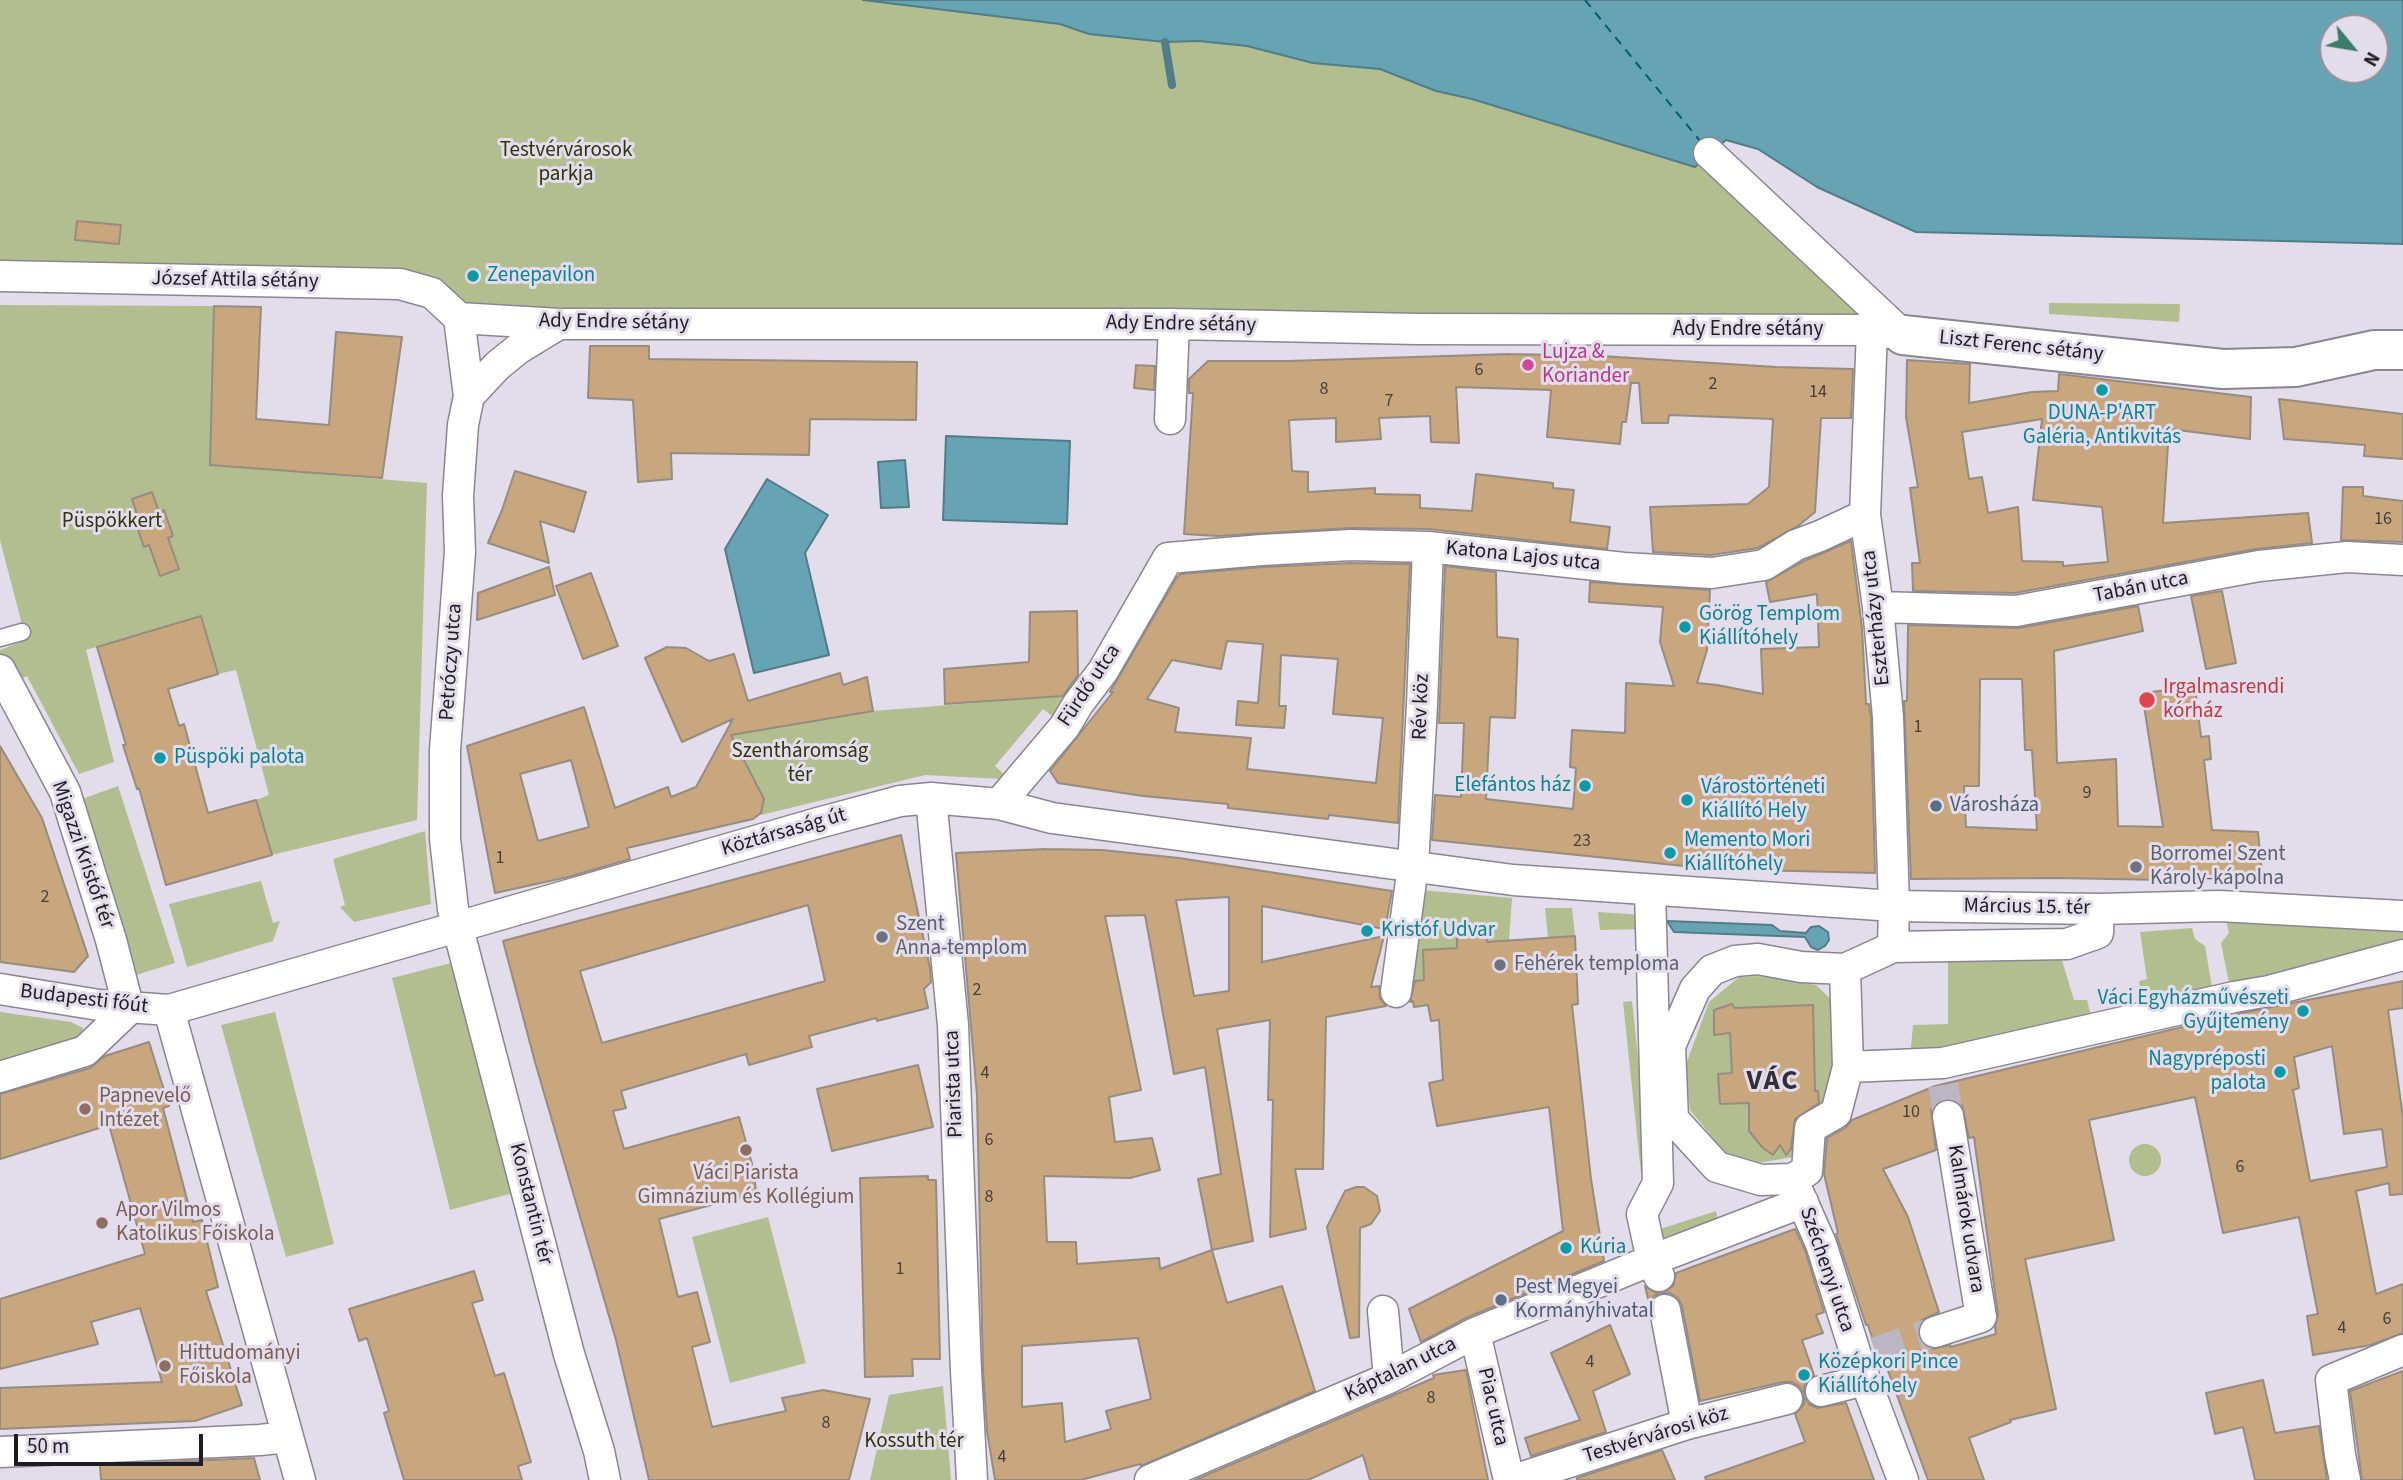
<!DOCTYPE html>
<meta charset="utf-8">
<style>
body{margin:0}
#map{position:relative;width:2403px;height:1480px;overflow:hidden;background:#e3dceb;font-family:"Source Sans 3",sans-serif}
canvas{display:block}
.north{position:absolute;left:2319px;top:14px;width:70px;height:70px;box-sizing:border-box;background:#e3dceb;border:2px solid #95909b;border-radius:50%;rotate:120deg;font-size:19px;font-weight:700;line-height:28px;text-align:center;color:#1f1d22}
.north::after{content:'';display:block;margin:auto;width:24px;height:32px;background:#3c7c6a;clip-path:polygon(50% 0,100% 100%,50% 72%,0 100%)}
.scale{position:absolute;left:14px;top:1434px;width:189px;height:32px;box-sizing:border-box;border:4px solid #1f1d22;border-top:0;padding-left:9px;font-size:21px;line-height:24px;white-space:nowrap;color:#1f1d22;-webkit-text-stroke:5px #e3dceb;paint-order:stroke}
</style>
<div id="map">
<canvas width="2403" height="1480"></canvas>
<div class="north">N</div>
<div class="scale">50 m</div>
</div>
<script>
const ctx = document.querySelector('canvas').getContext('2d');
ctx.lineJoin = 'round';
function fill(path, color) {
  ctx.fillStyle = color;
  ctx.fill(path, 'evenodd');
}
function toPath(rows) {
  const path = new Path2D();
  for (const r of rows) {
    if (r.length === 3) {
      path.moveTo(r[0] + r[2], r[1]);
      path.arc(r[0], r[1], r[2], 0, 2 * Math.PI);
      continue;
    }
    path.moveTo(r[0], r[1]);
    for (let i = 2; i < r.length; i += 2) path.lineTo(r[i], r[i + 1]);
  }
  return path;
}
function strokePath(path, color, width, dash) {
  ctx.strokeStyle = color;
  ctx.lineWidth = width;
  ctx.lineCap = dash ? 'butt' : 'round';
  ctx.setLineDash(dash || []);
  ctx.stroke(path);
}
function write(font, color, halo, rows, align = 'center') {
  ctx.font = font + ' "Source Sans 3",sans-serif';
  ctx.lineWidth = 6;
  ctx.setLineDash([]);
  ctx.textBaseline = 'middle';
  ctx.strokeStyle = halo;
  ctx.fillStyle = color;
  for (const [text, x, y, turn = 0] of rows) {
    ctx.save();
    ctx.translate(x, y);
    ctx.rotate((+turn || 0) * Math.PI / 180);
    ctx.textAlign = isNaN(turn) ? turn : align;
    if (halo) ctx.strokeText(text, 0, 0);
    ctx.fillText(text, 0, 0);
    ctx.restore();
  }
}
fill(toPath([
 [0,0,863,0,1060,24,1089,34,1165,42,1199,41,1247,46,1313,63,1380,69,1436,91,1709,153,1885,316,496,320,432,293,0,276],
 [2049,303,2180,304,2179,322,2049,314],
 [0,305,214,306,210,465,427,483,417,820,272,855,256,800,269,795,236,670,218,674,200,616,86,650,114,762,79,774,27,676,9,685,0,670,0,650,26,640,0,540],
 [1078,695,1065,726,1043,709,995,766,1005,775,1001,779,925,775,761,815,764,799,731,735,873,711],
 [118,786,175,963,136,975,82,799],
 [425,831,431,904,354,922,340,907,345,905,333,859],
 [261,881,273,923,280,921,273,941,187,967,169,904],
 [1420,890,1512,898,1509,941,1487,942,1487,931,1457,934,1457,948,1424,950,1424,980,1411,982],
 [1545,908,1572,908,1575,936,1548,938],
 [1598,912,1644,915,1643,929,1600,930],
 [2226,920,2403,923,2403,946,2229,983,2221,943,2229,933],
 [2192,928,2195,939,2205,946,2212,987,2142,1000,2139,981,2147,979,2140,932],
 [2060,954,2074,1000,2087,1000,2091,1016,1910,1058,1913,1025,1948,1024,1948,955],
 [451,963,513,1193,450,1210,392,978],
 [1760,976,1816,985,1842,1010,1841,1061,1805,1155,1758,1163,1747,1159,1747,1161,1727,1163,1726,1154,1690,1110,1685,1067,1709,1002,1739,977],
 [1632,1001,1650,1172,1641,1173,1623,1002],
 [0,1012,71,1022,83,1028,82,1037,0,1065],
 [275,1012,334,1244,286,1257,221,1025],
 [2145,1160,16],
 [1716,1211,1718,1220,1651,1242,1648,1233],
 [768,1217,806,1363,730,1383,692,1237],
 [943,1386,951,1480,870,1480,889,1395]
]), '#b3be90');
const water = toPath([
 [863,0,2403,0,2403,244,1916,232,1817,187,1758,149,1726,140,1695,167,1472,99,1436,91,1380,69,1313,63,1247,46,1199,41,1165,42,1089,34,1060,24,863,0],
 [2333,28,2375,28,2375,70,2333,70,2333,28],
 [946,436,1070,441,1067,524,943,520,946,436],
 [905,460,909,507,881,508,878,462,905,460],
 [767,479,828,515,805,553,829,655,754,673,725,549,767,479],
 [1667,921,1772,925,1780,931,1806,933,1811,927,1819,926,1828,932,1829,940,1825,946,1818,950,1811,947,1805,937,1674,932,1667,921]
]);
fill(water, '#66a4b4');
strokePath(water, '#517c88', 2);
strokePath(toPath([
 [1165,42,1172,85]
]), '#517c88', 8);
strokePath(toPath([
 [1585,0,1700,141]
]), '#025e6f', 2, [9, 7]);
const building = toPath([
 [77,221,121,225,119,244,75,240,77,221],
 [214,306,261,307,256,419,329,425,336,332,402,337,382,478,210,465,214,306],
 [590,346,649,346,649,359,917,362,916,420,810,419,809,455,671,453,672,479,638,482,633,400,588,398,590,346],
 [1509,354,1601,356,1776,367,1853,369,1851,418,1821,418,1815,512,1798,526,1758,548,1711,555,1653,552,1650,507,1748,504,1769,487,1773,419,1669,415,1668,423,1642,423,1639,383,1631,383,1626,422,1622,422,1620,444,1547,437,1551,390,1456,387,1459,443,1431,442,1430,416,1379,418,1381,439,1336,442,1336,418,1289,420,1292,471,1308,472,1308,492,1375,488,1375,494,1420,495,1420,508,1472,511,1476,474,1553,483,1553,488,1574,490,1570,522,1610,527,1607,549,1428,529,1350,528,1218,536,1184,534,1193,393,1189,393,1189,379,1208,361,1288,361,1509,354],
 [1907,360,1970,364,1969,403,2032,392,2058,391,2059,374,2251,397,2250,439,2169,429,2163,523,2308,513,2312,543,2256,549,2015,593,1913,591,1912,563,1920,563,1910,488,1918,487,1906,417,1907,360],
 [2042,419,2033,500,2102,507,2108,562,2063,566,2063,562,2022,561,2018,507,1988,513,1982,477,1969,479,1962,432,2042,419],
 [1136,365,1155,366,1154,390,1134,388,1136,365],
 [2279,399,2403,414,2403,459,2364,456,2365,445,2284,439,2279,399],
 [515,471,586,492,574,532,540,521,549,563,488,543,502,510,515,471],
 [2343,487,2363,487,2363,496,2403,501,2403,542,2341,540,2343,487],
 [152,492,159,512,164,510,173,536,168,538,179,569,160,576,149,545,144,547,136,524,140,523,132,499,152,492],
 [1851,541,1862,628,1866,704,1869,704,1871,718,1875,873,1713,869,1432,840,1435,795,1461,797,1464,723,1439,723,1445,566,1496,572,1497,637,1518,639,1515,718,1490,717,1486,799,1573,809,1576,768,1570,767,1572,730,1625,733,1626,683,1674,686,1660,642,1663,607,1589,602,1590,582,1710,590,1707,650,1697,683,1717,685,1763,694,1761,649,1819,647,1817,594,1770,602,1766,582,1804,561,1851,541],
 [1351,563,1410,564,1398,823,1329,815,1328,819,1228,808,1228,804,1143,796,1058,783,1050,771,1113,692,1110,692,1177,577,1181,574,1263,567,1351,563],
 [1227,641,1263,644,1258,703,1238,701,1236,725,1284,728,1286,706,1279,706,1281,655,1338,659,1333,714,1383,718,1376,783,1247,769,1251,738,1175,732,1179,708,1147,699,1172,660,1221,669,1227,641],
 [549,567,555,595,477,620,478,593,549,567],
 [591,573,618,646,583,659,556,586,591,573],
 [2222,591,2236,663,2206,669,2191,596,2222,591],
 [2138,606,2143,631,2054,651,2057,763,2116,759,2118,826,2163,827,2142,693,2195,687,2201,737,2209,736,2211,759,2204,760,2212,830,2258,832,2263,882,2059,878,1911,879,1904,701,1907,701,1908,625,2019,628,2138,606],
 [1980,679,2022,679,2025,750,2032,750,2037,830,1966,827,1964,786,1979,786,1980,679],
 [1077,611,1078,675,1063,696,945,704,944,669,1029,662,1030,612,1077,611],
 [201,616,218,674,168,689,179,726,184,724,208,813,256,800,272,855,166,885,139,788,137,789,123,745,126,745,97,647,201,616],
 [667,647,686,648,709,661,734,654,748,701,840,673,843,685,867,677,873,711,731,735,764,799,761,813,753,819,627,848,630,859,568,877,495,893,467,746,584,707,615,808,668,787,671,797,696,787,733,719,682,742,645,658,667,647],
 [571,760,589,827,538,841,520,774,571,760],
 [0,746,42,818,88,956,74,972,0,962,0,746],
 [901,835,930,968,931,982,924,989,928,1008,877,1021,876,1018,809,1036,812,1047,749,1065,746,1054,621,1091,626,1108,613,1111,624,1149,739,1117,754,1171,756,1193,659,1219,678,1297,697,1292,710,1342,692,1347,712,1427,786,1411,782,1398,823,1390,870,1399,849,1480,649,1480,616,1340,535,1062,503,941,901,835],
 [808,905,825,981,602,1043,580,971,808,905],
 [1046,849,1102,850,1179,858,1392,891,1385,929,1262,906,1262,962,1384,936,1371,987,1379,986,1380,998,1386,1006,1326,1017,1323,1169,1295,1169,1306,1229,1270,1237,1273,1100,1268,1100,1270,1020,1217,1029,1253,1241,1212,1250,1227,1303,1282,1286,1315,1391,1141,1466,1140,1464,1081,1480,995,1480,987,1431,983,1370,977,1096,956,853,1046,849],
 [1229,897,1229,991,1194,996,1176,900,1229,897],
 [1145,915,1174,1074,1205,1067,1221,1174,1198,1179,1212,1250,1160,1269,1159,1258,1077,1264,1076,1242,1047,1242,1044,1176,1130,1178,1160,1170,1152,1138,1115,1142,1109,1097,1141,1090,1105,916,1145,915],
 [1138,1338,1151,1399,1106,1411,1111,1429,1065,1442,1062,1403,1022,1407,1022,1346,1138,1338],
 [1487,931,1487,942,1575,936,1578,1004,1572,1005,1591,1179,1604,1261,1468,1317,1421,1342,1409,1309,1563,1231,1549,1107,1437,1126,1429,1083,1443,1080,1439,1020,1431,1021,1428,1005,1414,1007,1413,1001,1410,1002,1415,981,1424,980,1423,950,1457,948,1457,934,1487,931],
 [2403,981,2403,1008,2388,1010,2403,1117,2403,1194,2390,1195,2389,1183,2356,1191,2376,1294,2403,1284,2403,1333,2371,1345,2313,1355,2307,1316,2318,1314,2299,1217,2223,1233,2195,1097,2089,1120,2114,1240,2025,1259,2056,1409,2010,1420,2011,1422,1969,1438,1984,1480,1928,1480,1883,1357,1879,1358,1868,1325,1866,1325,1836,1234,1838,1233,1824,1174,1827,1138,1845,1128,1852,1120,1935,1086,2237,1014,2403,981],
 [2332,1046,2344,1134,2382,1129,2387,1167,2310,1181,2293,1090,2299,1088,2294,1057,2332,1046],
 [1945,1099,1955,1100,1962,1105,1969,1138,1974,1137,1998,1315,1995,1327,1996,1334,1951,1347,1950,1345,1932,1349,1923,1344,1919,1338,1918,1329,1922,1320,1939,1312,1908,1217,1883,1169,1936,1150,1931,1110,1936,1103,1945,1099],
 [1732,1004,1735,1008,1813,1005,1815,1091,1818,1091,1819,1103,1795,1119,1791,1149,1786,1155,1780,1145,1773,1155,1763,1148,1749,1131,1749,1103,1720,1104,1718,1074,1732,1073,1730,1033,1714,1035,1714,1010,1732,1004],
 [149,1042,169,1106,163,1108,193,1222,202,1220,218,1287,206,1291,242,1405,195,1421,0,1429,0,1388,162,1382,140,1308,91,1322,98,1344,0,1369,0,1299,145,1254,109,1125,0,1159,0,1094,90,1068,105,1056,149,1042],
 [918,1065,933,1127,832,1151,817,1089,918,1065],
 [928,1176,928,1180,936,1180,940,1359,912,1359,913,1376,865,1377,860,1178,928,1176],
 [1356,1187,1364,1187,1377,1196,1380,1211,1371,1224,1360,1228,1359,1337,1350,1338,1327,1227,1345,1191,1356,1187],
 [1795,1229,1805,1250,1824,1312,1816,1315,1823,1333,1802,1340,1814,1375,1804,1386,1804,1396,1809,1404,1817,1408,1846,1403,1874,1480,1706,1480,1705,1477,1805,1442,1795,1414,1804,1404,1804,1394,1799,1386,1792,1382,1783,1382,1700,1401,1682,1306,1678,1298,1670,1293,1661,1293,1654,1296,1649,1303,1645,1286,1656,1293,1665,1292,1673,1286,1676,1273,1795,1229],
 [474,1271,483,1300,472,1303,495,1376,504,1373,531,1462,518,1466,522,1480,404,1480,384,1413,389,1411,367,1338,359,1341,349,1309,474,1271],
 [1610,1325,1630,1374,1593,1391,1606,1432,1531,1456,1525,1438,1580,1420,1551,1353,1610,1325],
 [1466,1370,1488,1480,1370,1480,1363,1455,1308,1480,1195,1480,1434,1378,1433,1375,1466,1370],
 [2403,1371,2403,1480,2362,1480,2350,1391,2403,1371],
 [2263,1380,2275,1433,2319,1426,2327,1480,2255,1480,2243,1427,2215,1434,2206,1393,2263,1380],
 [1662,1450,1675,1480,1577,1480,1577,1478,1662,1450],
 [254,1458,260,1480,101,1480,100,1465,254,1458]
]);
fill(building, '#c8a67e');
strokePath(building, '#968c80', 2);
strokePath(toPath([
 [1943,1085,1948,1116],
 [1875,1352,1935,1332]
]), '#bcb6c3', 30, [30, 15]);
const lane = toPath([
 [0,638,22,632]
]);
const street = toPath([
 [1709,153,1903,335],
 [0,276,400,284,432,293,459,318],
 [459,318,559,324,1174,324,1417,329,1872,330,1890,333],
 [459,318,469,396,463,425,458,496,460,552,445,750,445,839,453,909,569,1354,599,1451,605,1480],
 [1872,330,1865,515,1878,607,1888,717,1894,906,1893,947,1845,969,1801,967,1758,959,1735,961,1712,970,1695,989,1670,1046,1673,1119,1717,1167,1761,1180,1792,1179,1807,1171,1810,1128,1836,1113,1848,1067,1943,1063,2234,997,2269,991,2403,955],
 [469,396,497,366,518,349,559,324],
 [1170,419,1174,324],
 [1878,607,2016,611,2259,566,2347,557,2403,560],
 [0,670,65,792,111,940,129,1009,85,1051,0,1077],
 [931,798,953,1025,966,1371,972,1480],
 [999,804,1065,726,1078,704,1103,671,1168,558,1262,550,1351,545,1428,547,1624,568,1712,573,1764,565,1796,545,1820,536,1865,515],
 [1650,890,1658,1183,1642,1214,1652,1260,1803,1202],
 [1893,947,2067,944,2098,933,2099,909],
 [1845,969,1848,1067],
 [0,989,99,1005,169,1010,818,823,900,801,931,798,999,804,1052,818,1513,880,1894,906,2099,909,2219,906,2403,916],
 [1396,992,1413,866,1422,705,1428,547],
 [169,1010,300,1480],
 [1795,1185,1821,1244,1857,1358,1903,1480],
 [1665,1310,1687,1424],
 [1383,1311,1389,1378],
 [1935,1332,1981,1317,1948,1116],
 [1475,1333,1509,1480],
 [1821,1391,1865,1380],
 [0,1452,260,1440,287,1437],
 [1526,1476,1687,1424,1787,1399],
 [1150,1480,1389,1378,1475,1333,1652,1260,1659,1276],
 [2345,1480,2340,1455,2331,1380,2403,1350]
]);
const secondary = toPath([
 [1903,335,2223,369,2296,367,2374,350,2403,350]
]);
strokePath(lane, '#8b8592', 19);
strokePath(street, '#8b8592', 33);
strokePath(secondary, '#8b8592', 42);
strokePath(lane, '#fff', 16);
strokePath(street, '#fff', 30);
strokePath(secondary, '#fff', 38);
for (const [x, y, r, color] of [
 [473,276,7,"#0f9aa8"],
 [1528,365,7,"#d1479c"],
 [2102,390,7,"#0f9aa8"],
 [1685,627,7,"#0f9aa8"],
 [2147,700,9,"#e0444e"],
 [160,758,7,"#0f9aa8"],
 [1585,786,7,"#0f9aa8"],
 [1687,800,7,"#0f9aa8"],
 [1936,806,7,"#5c6f8a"],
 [1670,853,7,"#0f9aa8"],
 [2136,867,7,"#6b7280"],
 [1367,931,7,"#0f9aa8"],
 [882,937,7,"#6b7280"],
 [1500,965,7,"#6b7280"],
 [2303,1011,7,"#0f9aa8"],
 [2280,1072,7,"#0f9aa8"],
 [85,1109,7,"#8d6e63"],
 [746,1150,7,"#8d6e63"],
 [102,1223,7,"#8d6e63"],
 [1566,1248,7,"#0f9aa8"],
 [1501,1300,7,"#5c6f8a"],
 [165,1366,7,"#8d6e63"],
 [1804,1375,7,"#0f9aa8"]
]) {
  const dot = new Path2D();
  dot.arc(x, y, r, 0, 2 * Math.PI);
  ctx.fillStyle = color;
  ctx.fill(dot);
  strokePath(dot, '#e3dceb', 2.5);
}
write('18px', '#493f39', null, [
 ["6",1479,371],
 ["2",1713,385],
 ["8",1324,390],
 ["14",1818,393],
 ["7",1389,402],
 ["16",2383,520],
 ["1",1918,728],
 ["9",2087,794],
 ["23",1582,842],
 ["1",500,859],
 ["2",45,898],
 ["2",977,991],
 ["4",985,1074],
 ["10",1911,1113],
 ["6",989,1141],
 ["6",2240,1168],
 ["8",989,1198],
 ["1",900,1270],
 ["6",2387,1320],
 ["4",2342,1329],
 ["4",1590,1363],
 ["8",1431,1399],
 ["8",826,1424],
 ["4",1002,1458]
]);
write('21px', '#2e350f', '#e3dceb', [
 ["Testvérvárosok",566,151],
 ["parkja",566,175],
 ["Püspökkert",112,522],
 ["Szentháromság",800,752],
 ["tér",800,776],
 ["Kossuth tér",914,1442]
]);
write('21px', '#0d838f', '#e3dceb', [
 ["Zenepavilon",487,276],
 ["DUNA-P'ART",2102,414,"center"],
 ["Galéria, Antikvitás",2102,438,"center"],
 ["Görög Templom",1699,615],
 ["Kiállítóhely",1699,639],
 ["Püspöki palota",174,758],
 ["Elefántos ház",1571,786,"right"],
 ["Várostörténeti",1701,788],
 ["Kiállító Hely",1701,812],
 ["Memento Mori",1684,841],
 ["Kiállítóhely",1684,865],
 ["Kristóf Udvar",1381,931],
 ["Váci Egyházművészeti",2289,999,"right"],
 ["Gyűjtemény",2289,1023,"right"],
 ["Nagypréposti",2266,1060,"right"],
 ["palota",2266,1084,"right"],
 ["Kúria",1580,1248],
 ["Középkori Pince",1818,1363],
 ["Kiállítóhely",1818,1387]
], 'left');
write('21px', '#1f1d22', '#e3dceb', [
 ["József Attila sétány",235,281,1],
 ["Ady Endre sétány",614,323,1],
 ["Ady Endre sétány",1181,325,1],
 ["Ady Endre sétány",1748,330],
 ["Liszt Ferenc sétány",2021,347,6],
 ["Katona Lajos utca",1523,557,6],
 ["Tabán utca",2141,588,-11],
 ["Eszterházy utca",1877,618,-96],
 ["Petróczy utca",452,662,-86],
 ["Fürdő utca",1090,686,-56],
 ["Rév köz",1422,707,-88],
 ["Köztársaság út",784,833,-16],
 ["Migazzi Kristóf tér",82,855,71],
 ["Március 15. tér",2027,908,1],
 ["Budapesti főút",84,1000,7],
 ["Piarista utca",955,1084,-92],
 ["Konstantin tér",530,1204,76],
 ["Kalmárok udvara",1965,1219,81],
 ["Széchenyi utca",1826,1270,71],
 ["Káptalan utca",1401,1370,-26],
 ["Piac utca",1492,1407,77],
 ["Testvérvárosi köz",1656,1436,-17]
]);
write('21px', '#b23c85', '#e3dceb', [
 ["Lujza &",1542,353],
 ["Koriander",1542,377]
], 'left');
write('21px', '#be3a42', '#e3dceb', [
 ["Irgalmasrendi",2163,688],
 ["kórház",2163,712]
], 'left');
write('21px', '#4e5e75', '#e3dceb', [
 ["Városháza",1950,806],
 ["Pest Megyei",1515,1288],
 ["Kormányhivatal",1515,1312]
], 'left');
write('21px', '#5b616d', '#e3dceb', [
 ["Borromei Szent",2150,855],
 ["Károly-kápolna",2150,879],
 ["Szent",896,925],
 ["Anna-templom",896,949],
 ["Fehérek temploma",1514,965]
], 'left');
write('21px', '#785e54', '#e3dceb', [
 ["Papnevelő",99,1097],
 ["Intézet",99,1121],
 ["Váci Piarista",746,1174,"center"],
 ["Gimnázium és Kollégium",746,1198,"center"],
 ["Apor Vilmos",116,1211],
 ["Katolikus Főiskola",116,1235],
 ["Hittudományi",179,1354],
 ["Főiskola",179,1378]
], 'left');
ctx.letterSpacing = '2px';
write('bold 28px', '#342e3a', '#e3dceb', [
 ["VÁC",1773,1083]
]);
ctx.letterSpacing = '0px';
</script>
